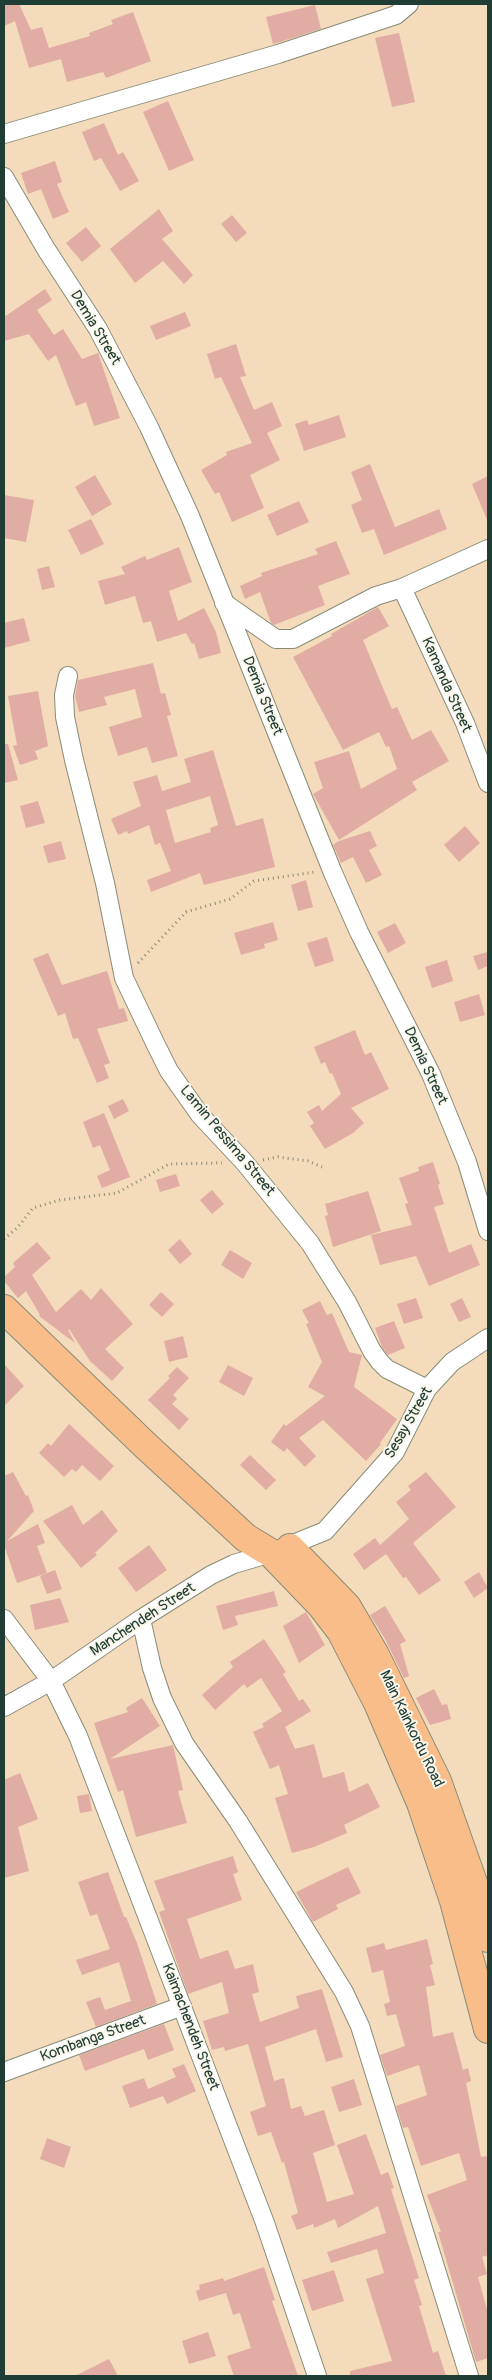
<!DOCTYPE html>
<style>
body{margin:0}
#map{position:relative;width:492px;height:2380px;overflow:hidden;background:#f3dbbb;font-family:Pangolin,sans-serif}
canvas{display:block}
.frame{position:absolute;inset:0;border:5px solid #1f3d34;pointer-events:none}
</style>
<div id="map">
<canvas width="492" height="2380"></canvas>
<div class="frame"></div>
</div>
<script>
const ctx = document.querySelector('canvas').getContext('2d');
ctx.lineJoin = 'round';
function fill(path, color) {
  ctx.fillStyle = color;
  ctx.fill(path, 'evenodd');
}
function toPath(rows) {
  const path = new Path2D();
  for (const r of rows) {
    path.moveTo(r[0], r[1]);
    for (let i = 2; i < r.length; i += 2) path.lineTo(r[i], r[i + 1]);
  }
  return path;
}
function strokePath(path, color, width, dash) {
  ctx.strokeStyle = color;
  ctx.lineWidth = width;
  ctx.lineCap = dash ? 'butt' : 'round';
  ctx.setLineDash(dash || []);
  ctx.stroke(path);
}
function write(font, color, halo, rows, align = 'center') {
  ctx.font = font + ' Pangolin,sans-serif';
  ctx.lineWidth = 4;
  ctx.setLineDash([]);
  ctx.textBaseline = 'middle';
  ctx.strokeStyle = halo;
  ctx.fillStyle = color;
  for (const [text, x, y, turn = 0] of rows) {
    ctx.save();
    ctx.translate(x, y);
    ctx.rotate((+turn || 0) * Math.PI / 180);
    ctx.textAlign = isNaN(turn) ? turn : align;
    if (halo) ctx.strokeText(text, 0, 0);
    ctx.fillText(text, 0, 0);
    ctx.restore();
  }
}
fill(toPath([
 [4,4,19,4,31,30,42,27,49,48,90,36,89,33,113,24,111,20,133,12,151,61,106,78,103,72,67,82,61,59,29,68,15,21,4,26],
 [315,5,321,29,273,44,266,17],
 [399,33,415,102,392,107,375,38],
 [168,101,194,160,169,171,143,112],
 [104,123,118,155,123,152,139,181,120,191,101,158,94,161,82,132],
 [55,161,62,182,57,184,69,212,53,219,41,189,28,194,21,173],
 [159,209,173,231,162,239,193,275,184,284,163,261,135,283,110,249],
 [232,215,247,233,236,242,221,224],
 [86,227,101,246,82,262,66,243],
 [45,289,52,300,37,310,54,335,63,329,82,359,98,353,120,418,94,426,86,402,76,406,56,355,48,361,29,334,4,341,4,317],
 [185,312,191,326,156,340,150,326],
 [236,344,246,376,240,377,254,410,272,402,282,426,267,433,280,460,250,475,264,508,232,522,219,492,215,494,201,470,227,455,226,452,252,443,221,377,215,379,207,354],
 [339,415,346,437,304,451,295,424,307,420,309,425],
 [370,464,395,527,439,509,447,529,384,555,374,529,362,533,351,505,362,500,351,472],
 [95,475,112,504,92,516,75,487],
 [488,476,488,522,472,484],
 [4,495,34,500,26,542,4,538],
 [299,501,309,522,277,536,267,515],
 [91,519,104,544,81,555,68,530],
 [336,541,350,574,318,586,325,605,274,625,271,623,260,592,245,599,240,586,262,576,261,573,318,554,315,549],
 [179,547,192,582,169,591,178,621,204,608,216,632,221,653,199,659,194,643,192,644,186,633,157,642,151,621,143,623,135,596,105,605,98,581,125,574,121,567,145,556,147,560],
 [49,566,55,587,42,590,37,569],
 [378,607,389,626,363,640,386,695,392,709,397,707,412,740,431,730,449,761,412,782,417,790,339,840,313,794,323,788,314,762,349,751,361,789,397,769,389,746,386,747,379,732,343,750,293,657,332,636,331,634],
 [24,618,30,641,4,648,4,623],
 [153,663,161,694,165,693,171,715,167,716,178,756,152,763,147,747,118,756,109,727,142,717,135,689,104,697,107,705,79,712,75,696,78,680],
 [38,691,48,746,35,751,38,759,20,765,13,746,17,745,8,696],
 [4,744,8,744,18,780,4,783],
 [213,750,236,826,263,818,275,867,204,885,200,873,151,892,147,880,171,871,160,843,155,845,149,825,128,834,127,831,118,835,111,819,141,806,133,782,157,775,162,791,191,782,184,759],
 [210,796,218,825,210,828,211,832,175,843,166,810],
 [38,801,45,823,26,828,20,806],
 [465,826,480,843,459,862,444,845],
 [370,831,377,846,369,850,382,875,366,883,353,857,341,863,333,845,339,841],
 [61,841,66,859,48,863,43,846],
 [306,880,313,907,298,911,291,885],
 [273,922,278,940,264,944,265,948,241,955,234,933],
 [395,923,406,943,388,953,377,932],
 [327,937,334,961,315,967,307,943],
 [488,952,488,966,478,970,473,956],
 [48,953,62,985,107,971,119,1009,124,1008,128,1021,97,1029,110,1063,104,1065,109,1078,97,1083,78,1038,73,1039,65,1013,58,1016,33,959],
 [447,960,453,981,432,988,425,967],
 [479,994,485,1015,460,1022,454,1002],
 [355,1030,365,1055,371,1052,389,1089,351,1108,364,1123,353,1133,325,1149,310,1126,314,1123,307,1112,319,1105,322,1111,341,1094,332,1073,330,1074,325,1062,321,1064,314,1047],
 [123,1099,129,1111,114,1119,108,1106],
 [104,1113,130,1177,102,1188,97,1176,110,1170,100,1145,93,1148,83,1122],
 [433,1162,440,1184,438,1185,444,1204,434,1207,449,1253,471,1244,480,1265,429,1286,416,1256,380,1265,371,1235,412,1225,405,1204,408,1203,399,1178,419,1171,418,1167],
 [176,1174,180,1186,160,1192,156,1180],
 [212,1190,224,1204,212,1214,200,1200],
 [368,1191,381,1231,333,1247,325,1216,328,1215,325,1204],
 [180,1239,192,1254,180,1264,168,1250],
 [37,1242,51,1258,32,1275,56,1312,81,1289,91,1300,101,1288,133,1324,105,1349,124,1368,112,1381,90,1361,69,1329,68,1330,75,1343,39,1316,40,1315,26,1291,18,1298,4,1281,4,1277,15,1267,13,1263],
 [230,1250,252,1263,243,1279,221,1265],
 [161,1292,174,1304,162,1317,149,1305],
 [416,1298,423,1318,404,1324,397,1304],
 [462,1298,471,1317,459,1322,450,1304],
 [320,1301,327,1315,332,1313,349,1352,362,1355,354,1387,397,1419,380,1443,381,1444,366,1461,323,1420,299,1438,316,1456,305,1467,287,1448,284,1452,271,1442,284,1424,286,1426,325,1396,308,1387,322,1362,306,1324,309,1323,302,1310],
 [394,1321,405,1348,388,1355,382,1347,375,1328],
 [183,1336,188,1357,169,1362,164,1341],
 [4,1364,24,1386,4,1406],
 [228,1365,253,1378,244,1396,219,1382],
 [177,1367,189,1378,173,1395,177,1399,172,1404,189,1419,179,1430,148,1400,170,1378,168,1376],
 [69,1424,114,1466,100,1481,82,1465,76,1472,72,1469,64,1477,39,1453,48,1443,51,1446],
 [250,1455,276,1480,266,1490,240,1465],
 [13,1472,26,1496,28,1495,34,1511,7,1541,38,1524,45,1543,37,1546,47,1573,17,1583,4,1545,4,1476],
 [426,1472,456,1507,413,1543,441,1580,419,1595,406,1577,403,1578,386,1554,364,1570,353,1554,375,1538,380,1545,409,1519,396,1502,411,1490,408,1486],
 [72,1505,83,1525,102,1510,118,1531,95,1553,97,1555,81,1568,43,1521],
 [149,1545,167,1570,136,1592,118,1568],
 [55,1570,62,1589,47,1594,40,1576],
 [479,1572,488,1588,474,1598,464,1582],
 [274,1591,278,1606,235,1616,238,1625,223,1630,216,1606],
 [60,1598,69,1622,35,1630,30,1605],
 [385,1606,406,1641,400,1644,409,1676,404,1678,385,1639,370,1615],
 [306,1612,325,1645,299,1663,283,1626],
 [264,1639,286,1672,283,1674,299,1701,303,1699,311,1711,285,1727,295,1749,314,1744,323,1778,344,1772,349,1792,368,1783,380,1807,344,1825,347,1833,314,1847,292,1853,275,1798,288,1794,279,1765,270,1769,253,1732,264,1727,262,1724,282,1711,261,1678,247,1688,244,1684,215,1710,202,1695,233,1667,230,1662],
 [434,1689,442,1705,447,1704,451,1719,430,1725,416,1698],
 [142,1698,160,1726,110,1759,173,1745,183,1790,178,1791,187,1823,136,1837,123,1790,118,1792,94,1723,128,1712,126,1708],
 [20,1773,38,1819,18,1827,29,1871,4,1878,4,1780],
 [89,1794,92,1811,80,1813,77,1796],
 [233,1856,238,1872,233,1874,242,1900,187,1919,200,1959,228,1950,235,1969,253,1964,259,1992,252,1994,260,2022,299,2008,296,1996,322,1989,343,2057,326,2062,316,2029,265,2047,274,2081,284,2078,291,2109,301,2106,305,2116,324,2110,335,2145,313,2153,327,2202,354,2194,337,2145,366,2134,381,2175,388,2172,394,2188,391,2189,419,2278,414,2280,422,2305,419,2306,433,2353,438,2351,446,2376,350,2376,350,2371,392,2361,366,2279,384,2273,377,2249,331,2263,327,2252,386,2233,378,2206,338,2228,335,2219,314,2228,313,2224,297,2230,291,2216,298,2213,284,2162,282,2163,271,2132,258,2136,250,2112,266,2106,248,2044,225,2051,224,2047,212,2050,203,2021,229,2013,222,1982,188,1994,159,1912,165,1910,154,1881],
 [348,1867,361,1893,336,1905,338,1909,313,1922,296,1892],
 [108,1872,124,1917,126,1917,137,1943,157,2004,96,2027,86,2002,100,1997,105,2010,131,2001,119,1962,82,1975,76,1960,110,1949,97,1914,90,1916,78,1882],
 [427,1939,433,1964,430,1965,435,1985,426,1987,433,2037,453,2032,463,2070,468,2068,471,2081,466,2083,481,2157,488,2156,488,2255,482,2257,487,2274,478,2277,488,2313,488,2358,476,2362,438,2232,441,2232,427,2195,467,2180,459,2153,421,2166,408,2127,403,2128,396,2106,427,2095,419,2065,387,2076,380,2055,405,2046,396,2014,387,2016,384,2004,390,2002,383,1970,372,1973,366,1948,384,1943,386,1950],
 [164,2024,174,2050,148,2060,144,2049,85,2071,79,2055],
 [184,2064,196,2091,167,2104,163,2096,130,2108,122,2086,144,2078,148,2089,176,2077,172,2069],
 [354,2079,362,2105,339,2112,331,2087],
 [47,2138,71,2147,64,2168,40,2159],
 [264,2267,275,2300,272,2301,298,2376,234,2376,227,2356,251,2348,240,2313,233,2315,226,2293,199,2301,196,2291,200,2289,199,2285,223,2278,224,2281],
 [334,2270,344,2301,312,2311,302,2280],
 [208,2332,216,2356,189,2364,182,2341],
 [109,2359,118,2376,75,2376]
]), '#e1aca4');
const minor = toPath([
 [4,134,278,54,396,15,409,4],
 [4,177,46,249,98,329,149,427,190,516,333,873,359,932,431,1074,467,1162,488,1231],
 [402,588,465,723,488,783],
 [224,603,276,639,293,639,376,596,402,588,488,549],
 [68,676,64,695,65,717,74,760,105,883,124,978,156,1045,169,1071,200,1115,245,1163,310,1243,347,1302,372,1351,380,1362,387,1369,427,1389],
 [4,1619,51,1681,78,1736,265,2223,317,2376],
 [141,1619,152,1668,162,1698,184,1743,238,1821,344,1992,360,2026,469,2376],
 [4,1707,51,1681,141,1619,211,1575,234,1564,271,1553,325,1531,395,1452,427,1389,452,1362,488,1338],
 [4,2072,182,2006]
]);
const primary = toPath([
 [4,1309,146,1446,246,1538,271,1553,321,1605,341,1631,378,1703,421,1803,454,1901,488,2029],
 [290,1548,347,1607,374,1653,437,1781,477,1894,488,1938]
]);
strokePath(minor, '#898c78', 20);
strokePath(primary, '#898c78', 30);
strokePath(toPath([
 [138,963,186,912,230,899,254,881,315,872],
 [263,1160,278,1157,308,1161,322,1167],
 [4,1239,18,1227,33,1208,60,1200,117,1193,169,1164,222,1163]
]), '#898c78', 3, [1, 4]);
strokePath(minor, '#fff', 18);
strokePath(primary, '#f8bd88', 28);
write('15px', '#1f3d34', '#fbf7ec', [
 ["Demia Street",95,328,59],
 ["Kamanda Street",446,685,66],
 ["Demia Street",262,696,68],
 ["Demia Street",425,1066,65],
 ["Lamin Pessima Street",227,1141,50],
 ["Sesay Street",409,1423,-60],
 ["Manchendeh Street",143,1620,-33],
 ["Main Kainkordu Road",411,1729,64],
 ["Kaimachendeh Street",190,2027,69],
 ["Kombanga Street",93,2039,-20]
]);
</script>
